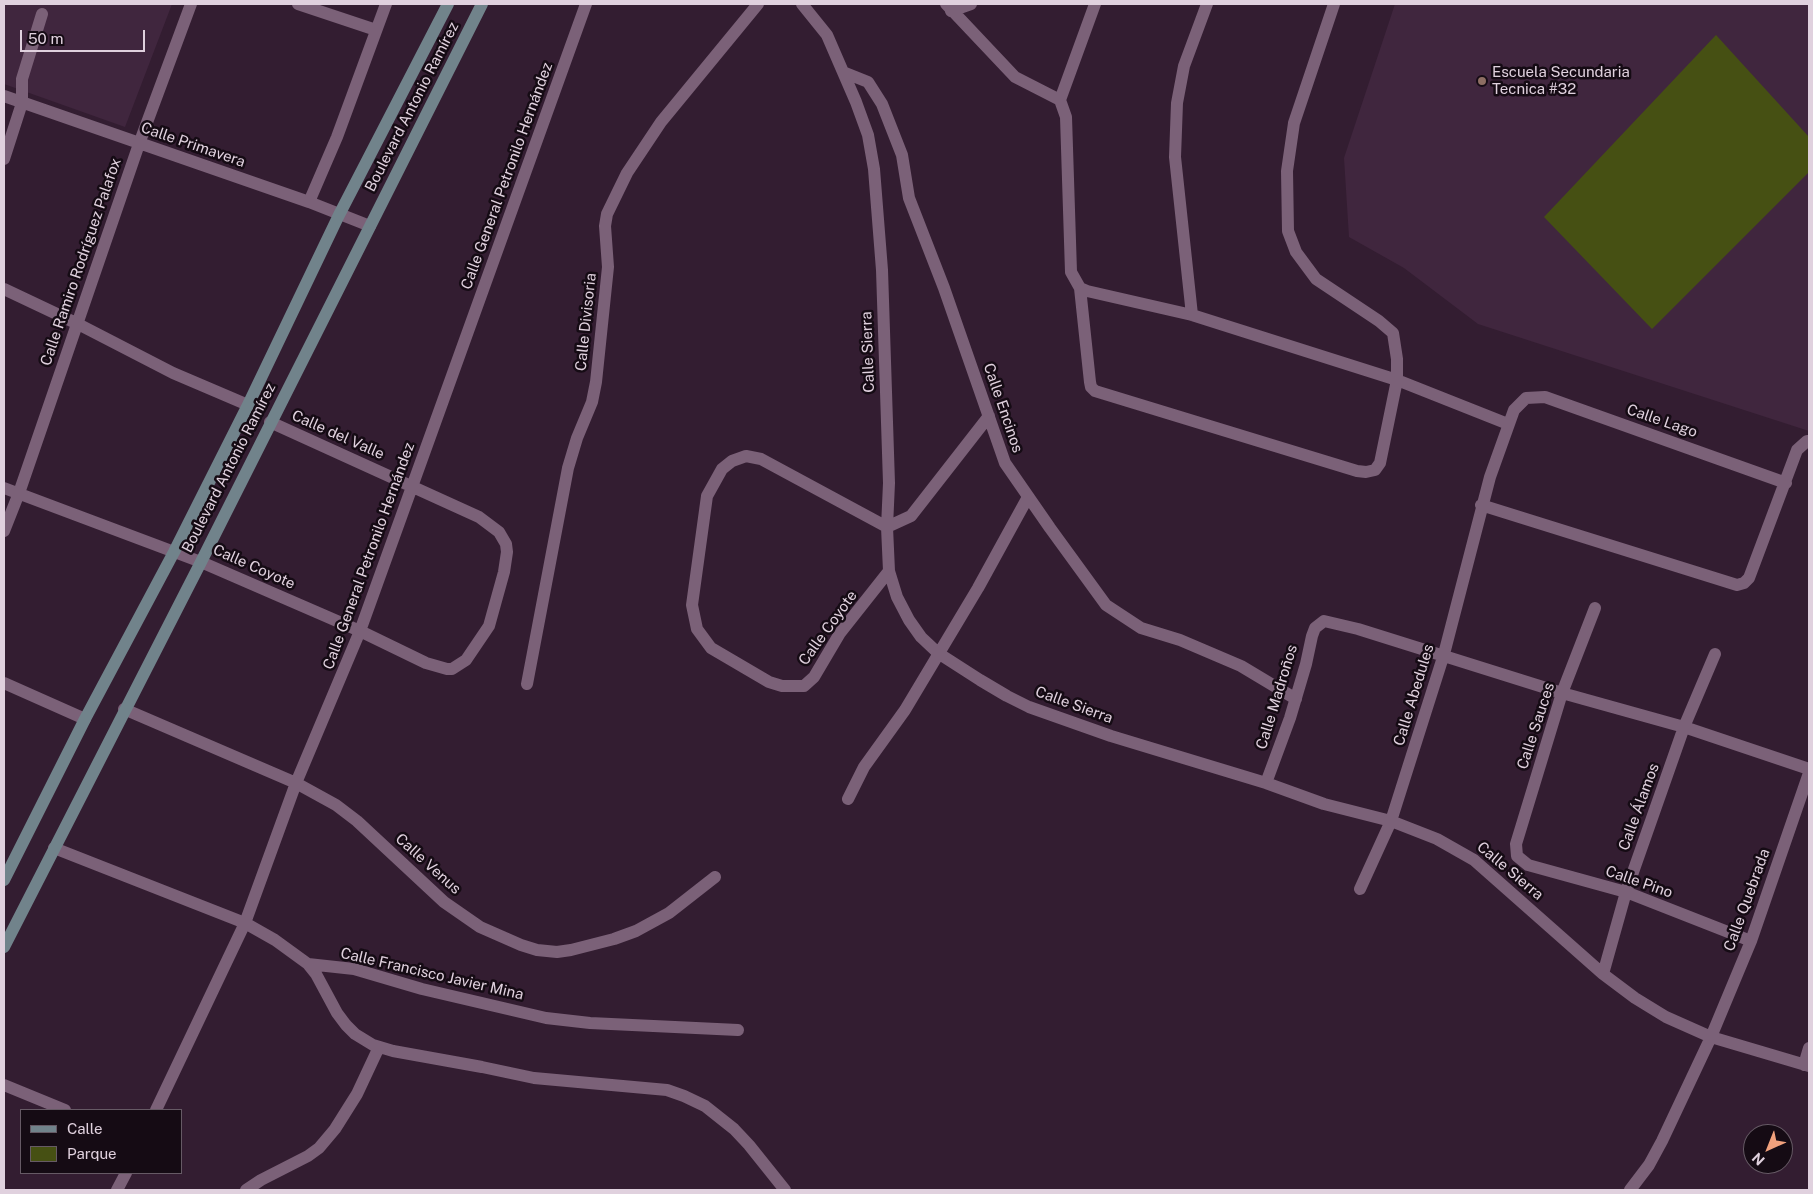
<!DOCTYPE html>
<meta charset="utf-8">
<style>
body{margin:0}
#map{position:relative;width:1813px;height:1194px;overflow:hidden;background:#331d31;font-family:"Public Sans",sans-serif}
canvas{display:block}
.frame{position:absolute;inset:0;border:5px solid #e0d1de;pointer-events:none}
.legend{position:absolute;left:20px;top:1109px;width:162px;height:65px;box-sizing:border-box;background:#150b14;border:1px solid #665a65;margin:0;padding:6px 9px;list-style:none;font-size:15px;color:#e0d1de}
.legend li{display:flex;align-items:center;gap:10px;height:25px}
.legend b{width:25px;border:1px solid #665a65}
.north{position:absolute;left:1743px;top:1124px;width:50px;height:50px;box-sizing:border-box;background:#150b14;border:1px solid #665a65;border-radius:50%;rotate:224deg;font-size:14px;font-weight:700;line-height:20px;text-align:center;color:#e0d1de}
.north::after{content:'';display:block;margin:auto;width:18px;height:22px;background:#f1a17d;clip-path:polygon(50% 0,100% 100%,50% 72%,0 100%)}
.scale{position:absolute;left:20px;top:30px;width:125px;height:22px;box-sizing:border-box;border:2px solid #e0d1de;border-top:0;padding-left:6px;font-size:15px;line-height:18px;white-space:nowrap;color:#e0d1de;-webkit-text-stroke:4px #150b14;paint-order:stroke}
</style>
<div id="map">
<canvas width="1813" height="1194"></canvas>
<div class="frame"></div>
<ul class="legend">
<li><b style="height:6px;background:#71838b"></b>Calle</li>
<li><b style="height:14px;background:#465013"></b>Parque</li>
</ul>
<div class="north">N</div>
<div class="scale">50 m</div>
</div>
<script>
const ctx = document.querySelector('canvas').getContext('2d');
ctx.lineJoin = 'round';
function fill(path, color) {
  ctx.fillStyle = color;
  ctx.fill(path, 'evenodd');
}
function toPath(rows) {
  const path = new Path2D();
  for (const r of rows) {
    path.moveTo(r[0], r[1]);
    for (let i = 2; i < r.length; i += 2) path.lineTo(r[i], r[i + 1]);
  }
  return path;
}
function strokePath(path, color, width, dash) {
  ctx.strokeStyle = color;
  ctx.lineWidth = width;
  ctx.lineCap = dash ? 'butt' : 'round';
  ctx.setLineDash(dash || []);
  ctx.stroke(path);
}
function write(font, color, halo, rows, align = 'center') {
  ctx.font = font + ' "Public Sans",sans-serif';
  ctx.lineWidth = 5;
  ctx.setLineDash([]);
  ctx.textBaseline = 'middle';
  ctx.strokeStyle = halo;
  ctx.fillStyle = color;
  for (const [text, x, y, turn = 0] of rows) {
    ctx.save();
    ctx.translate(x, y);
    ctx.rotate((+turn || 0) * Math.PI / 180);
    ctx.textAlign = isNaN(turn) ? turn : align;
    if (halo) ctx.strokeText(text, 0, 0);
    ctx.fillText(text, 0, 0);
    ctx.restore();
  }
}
fill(toPath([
 [4,4,172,4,125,127,4,84],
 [1395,4,1809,4,1809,431,1478,324,1404,268,1349,237,1344,158]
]), '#40263e');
fill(toPath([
 [1716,35,1809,137,1809,172,1652,329,1544,217]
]), '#465013');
strokePath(toPath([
 [298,4,376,30],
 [802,4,827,35,856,102,868,135,874,169,882,270,889,483,887,527,889,571,897,597,909,620,921,637,938,653,980,680,1007,696,1029,707,1111,736,1266,783,1324,804,1391,821,1437,839,1474,860,1603,974,1635,998,1666,1017,1711,1037,1809,1066],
 [946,4,1015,77,1060,100,1066,117,1071,272,1080,288,1087,291,1192,315,1397,380,1380,463,1375,470,1366,472,1357,471,1095,391,1091,387,1090,382,1080,288],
 [1334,4,1294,123,1287,171,1288,231,1296,252,1316,279,1379,321,1393,333,1397,359,1397,380,1508,424],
 [951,11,971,4],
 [843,72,868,82,882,104,902,155,909,198,944,288,1005,463,1050,528,1106,605,1141,628,1180,640,1241,666,1296,699],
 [4,96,309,202,370,226],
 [1060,100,1095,4],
 [4,159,22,103,22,79,42,14],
 [309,202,337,137,386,4],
 [4,289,78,324,173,373,248,405],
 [1192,315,1175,157,1177,103,1184,66,1207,4],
 [4,488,201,562,360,631,426,663,447,669,452,669,466,660,489,626,504,572,507,552,506,544,499,532,479,517,270,422],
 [1481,505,1737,585,1744,583,1749,578,1797,450,1807,441,1809,441],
 [4,531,19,493,139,144,191,4],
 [889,571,840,633,814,677,804,686,782,686,769,682,711,648,697,629,692,605,707,496,722,469,732,461,746,456,761,459,887,527,911,516,989,416],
 [1595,608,1562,693,1516,844,1517,856,1528,865,1626,892,1751,941],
 [4,683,85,719],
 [527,684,568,468,577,438,592,402,596,382,608,267,605,226,607,214,627,173,661,122,758,4],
 [124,709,296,783,336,805,357,821,444,902,480,927,521,945,537,950,557,952,571,950,614,939,636,931,669,913,715,877],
 [1266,783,1290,718,1306,664,1312,636,1315,628,1324,621,1358,629,1562,693,1684,727,1809,769],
 [848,799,864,767,905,710,978,588,1028,497],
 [54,848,245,923,275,940,308,964,316,974,337,1013,346,1025,355,1034,373,1045,393,1051,482,1067,534,1078,667,1090,684,1096,705,1106,734,1129,749,1145,785,1190],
 [1360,889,1391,821,1444,654,1490,477,1514,410,1526,398,1545,397,1786,483],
 [308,964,354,969,422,989,546,1018,590,1023,738,1030],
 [1603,974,1626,892,1684,727,1715,654],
 [1804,1065,1809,1048],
 [4,1085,65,1110],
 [156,1110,245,923,296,783,360,631,586,4],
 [117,1190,126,1173],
 [246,1190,261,1180,308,1156,319,1148,335,1129,357,1094,379,1047],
 [1630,1190,1649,1165,1662,1141,1711,1037,1751,941,1809,773]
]), '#7b6178', 12);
strokePath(toPath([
 [4,880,85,719,174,552,248,405,339,215,448,4],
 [4,947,201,562,482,4]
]), '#71838b', 12);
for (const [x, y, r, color] of [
 [1482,81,5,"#8d6e63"]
]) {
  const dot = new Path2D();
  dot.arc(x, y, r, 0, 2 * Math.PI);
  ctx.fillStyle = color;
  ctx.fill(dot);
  strokePath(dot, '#150b14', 2);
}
write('15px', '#e0d1de', '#150b14', [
 ["Escuela Secundaria",1492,72],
 ["Tecnica #32",1492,89]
], 'left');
write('15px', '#e0d1de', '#150b14', [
 ["Boulevard Antonio Ramírez",412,107,-63],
 ["Calle Primavera",193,145,19],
 ["Calle General Petronilo Hernández",507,176,-70],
 ["Calle Ramiro Rodríguez Palafox",81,262,-71],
 ["Calle Divisoria",586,322,-84],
 ["Calle Sierra",868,352,-92],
 ["Calle Encinos",1003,408,71],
 ["Calle Lago",1662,421,19],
 ["Calle del Valle",338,435,24],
 ["Boulevard Antonio Ramírez",229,468,-63],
 ["Calle General Petronilo Hernández",369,556,-70],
 ["Calle Coyote",254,567,24],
 ["Calle Coyote",828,628,-54],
 ["Calle Abedules",1414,695,-73],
 ["Calle Madroños",1277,697,-73],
 ["Calle Sierra",1074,705,20],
 ["Calle Sauces",1536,726,-72],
 ["Calle Álamos",1639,807,-70],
 ["Calle Venus",428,864,42],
 ["Calle Sierra",1510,871,40],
 ["Calle Pino",1639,882,19],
 ["Calle Quebrada",1747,900,-70],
 ["Calle Francisco Javier Mina",432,974,13]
]);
</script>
